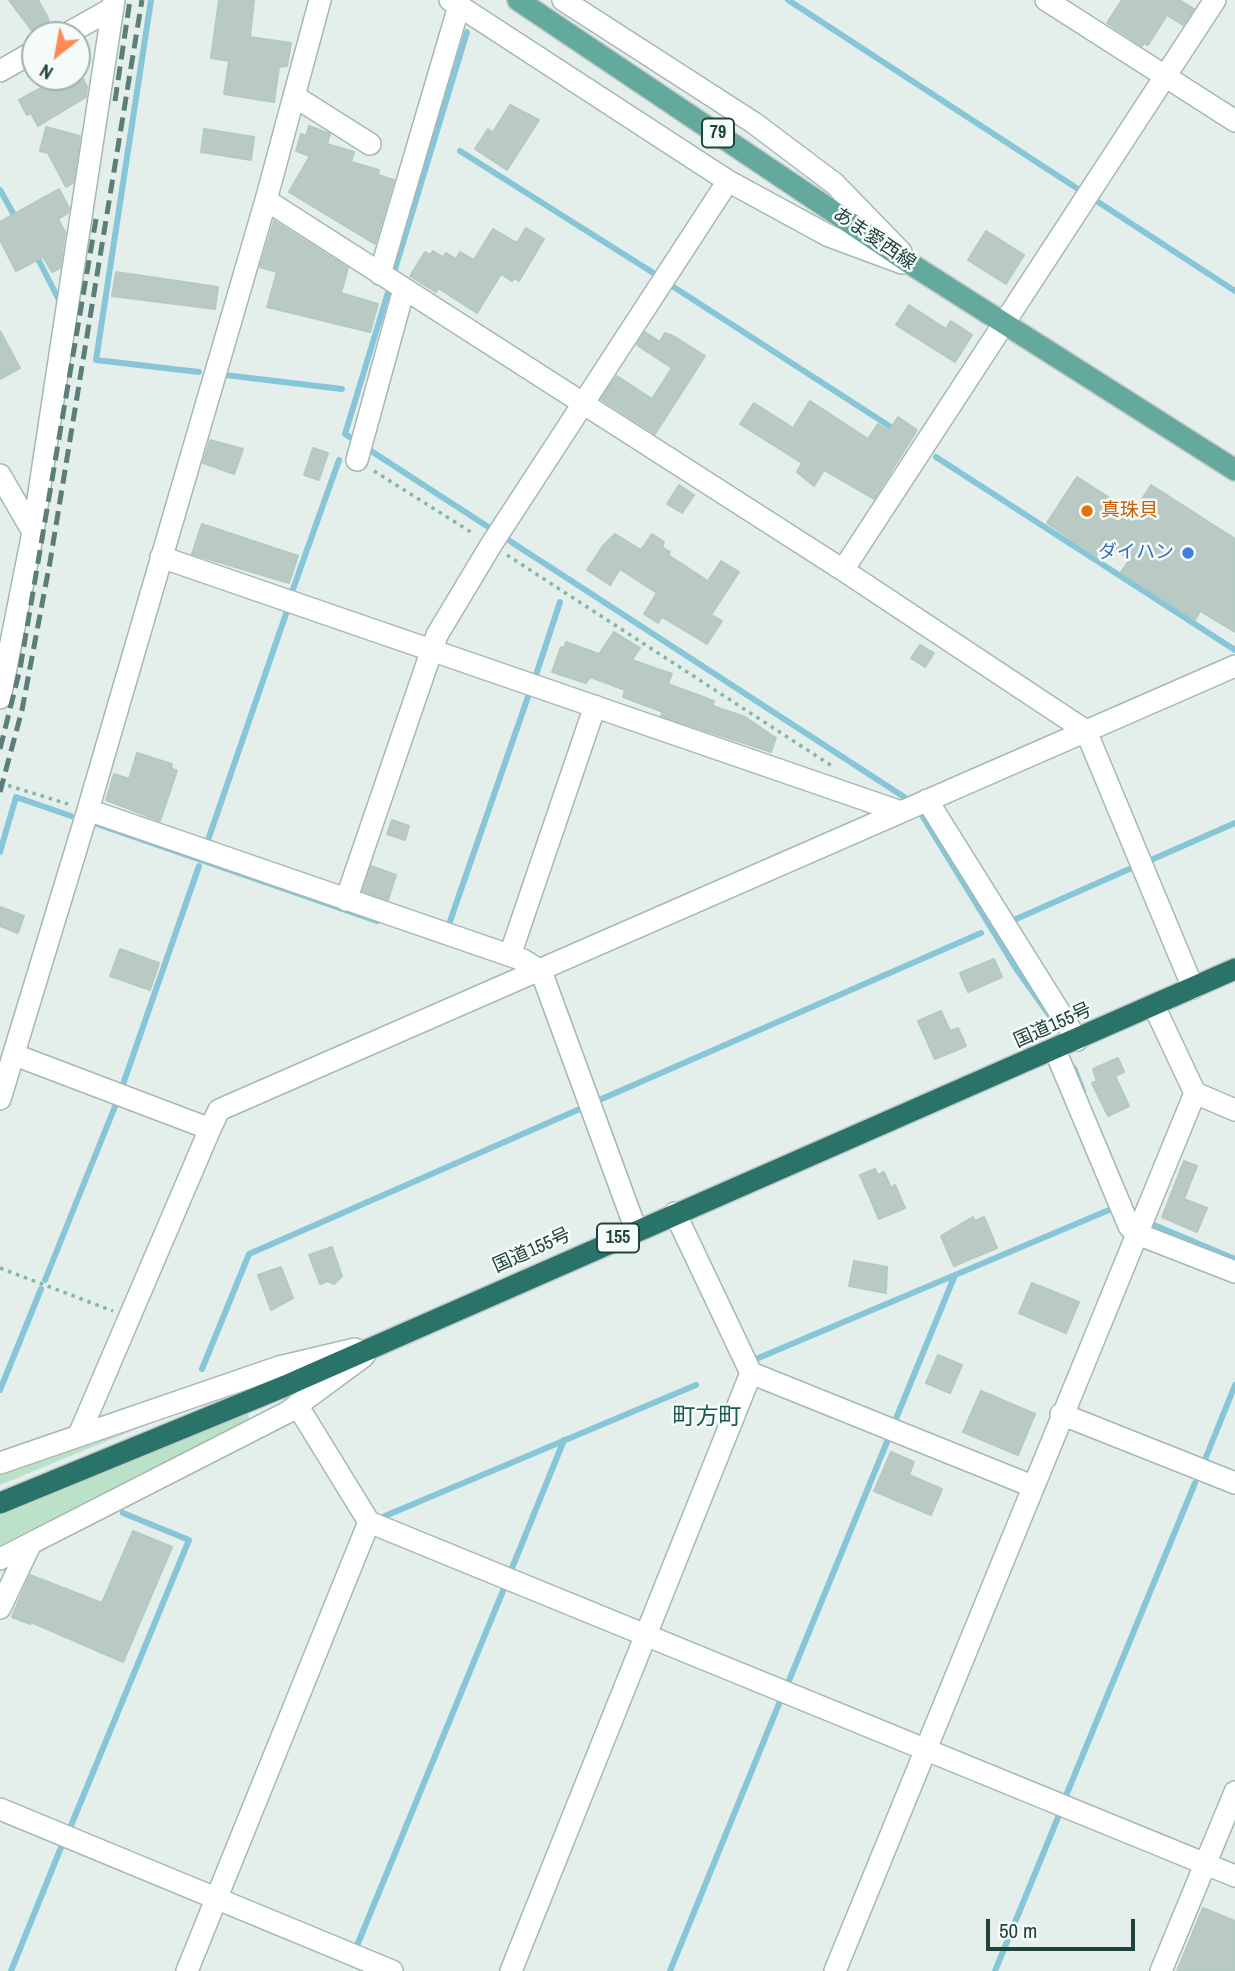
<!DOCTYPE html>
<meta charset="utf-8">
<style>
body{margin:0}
#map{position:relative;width:1235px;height:1971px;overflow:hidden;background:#e4efeb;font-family:"Archivo Narrow",sans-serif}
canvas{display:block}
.north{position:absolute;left:21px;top:21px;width:70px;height:70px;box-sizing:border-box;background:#f5fbf8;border:2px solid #a0b1ad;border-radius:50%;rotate:211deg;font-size:19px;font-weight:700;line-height:28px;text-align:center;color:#21433d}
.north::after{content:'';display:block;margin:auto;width:24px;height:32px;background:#ff8a52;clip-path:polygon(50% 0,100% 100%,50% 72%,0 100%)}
.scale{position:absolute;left:986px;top:1919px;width:149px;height:32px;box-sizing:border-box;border:4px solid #21433d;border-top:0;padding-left:9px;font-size:21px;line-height:24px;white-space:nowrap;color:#21433d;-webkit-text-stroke:5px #f5fbf8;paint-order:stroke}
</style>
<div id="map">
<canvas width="1235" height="1971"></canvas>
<div class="north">N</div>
<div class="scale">50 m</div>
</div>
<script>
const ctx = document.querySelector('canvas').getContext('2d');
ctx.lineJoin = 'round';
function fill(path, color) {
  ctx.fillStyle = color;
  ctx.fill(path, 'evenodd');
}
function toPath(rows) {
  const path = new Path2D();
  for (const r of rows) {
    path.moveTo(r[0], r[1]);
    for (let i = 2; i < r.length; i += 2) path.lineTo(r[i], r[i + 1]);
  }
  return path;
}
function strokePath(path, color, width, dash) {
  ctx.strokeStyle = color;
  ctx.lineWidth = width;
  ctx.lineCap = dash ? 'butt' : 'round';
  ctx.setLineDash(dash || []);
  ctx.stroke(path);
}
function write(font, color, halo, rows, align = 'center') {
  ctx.font = font + ' "Archivo Narrow","Noto Sans JP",sans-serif';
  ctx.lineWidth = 5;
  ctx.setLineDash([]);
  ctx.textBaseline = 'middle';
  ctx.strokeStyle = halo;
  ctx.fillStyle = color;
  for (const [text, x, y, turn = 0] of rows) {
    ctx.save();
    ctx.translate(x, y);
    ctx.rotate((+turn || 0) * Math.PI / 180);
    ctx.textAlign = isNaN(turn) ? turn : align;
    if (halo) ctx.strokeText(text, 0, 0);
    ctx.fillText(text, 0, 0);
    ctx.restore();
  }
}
fill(toPath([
 [207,1400,0,1485,0,1470],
 [248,1413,249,1421,0,1545,0,1516]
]), '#bbe2c9');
strokePath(toPath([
 [151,0,96,360,199,372],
 [788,0,1078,189],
 [467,32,345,434,915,804,1017,970,1050,1016],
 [460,151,655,274],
 [0,190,18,222],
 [1098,202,1235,291],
 [35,253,60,302],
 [669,284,897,431],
 [225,375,342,389],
 [936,457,1235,650],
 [292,592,339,460],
 [536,675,560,602],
 [94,823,377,921],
 [208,840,288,608],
 [0,852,16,797,71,816],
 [1151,860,1235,823],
 [1014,920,1136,866],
 [448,927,530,691],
 [1074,1068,1083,1091],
 [121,1090,199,866],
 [597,1101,981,933],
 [1149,1223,1235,1259],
 [45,1280,118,1099],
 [756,1359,1109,1210],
 [202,1369,249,1254,582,1108],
 [0,1390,41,1289],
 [895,1421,955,1275],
 [1204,1462,1235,1385],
 [385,1516,696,1385],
 [512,1568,564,1440],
 [788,1683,889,1437],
 [1065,1798,1195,1483],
 [70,1828,189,1540,123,1513],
 [356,1948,505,1586],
 [11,1971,62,1845],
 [670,1971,781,1699],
 [995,1971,1059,1815]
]), '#87c6d9', 6);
const building = toPath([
 [9,0,38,0,48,18,52,35,35,35,9,0],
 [219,0,254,0,250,37,291,43,287,66,279,67,274,102,224,94,229,61,211,58,219,0],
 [1122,0,1179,0,1194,9,1183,25,1167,15,1148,45,1144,43,1142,46,1107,23,1122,0],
 [61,77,82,77,87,87,86,97,38,126,31,113,27,115,19,100,61,77],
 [510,105,539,120,507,170,475,149,488,129,493,132,510,105],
 [309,126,330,134,327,144,354,152,351,162,379,170,378,175,394,180,375,244,289,192,310,156,296,151,301,134,306,136,309,126],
 [46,127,80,136,73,183,66,187,48,153,40,151,46,127],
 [204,129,254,137,251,160,201,152,204,129],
 [59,189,69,208,68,213,58,219,65,232,60,268,52,272,43,257,16,271,0,240,0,222,59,189],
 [274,221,348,268,341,293,378,304,370,332,267,307,277,272,260,267,274,221],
 [526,228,544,239,519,281,514,278,512,281,501,274,477,313,438,288,436,292,410,276,425,252,430,255,433,251,443,257,446,253,456,259,460,252,474,260,493,229,517,243,526,228],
 [986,231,1024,255,1006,284,968,260,986,231],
 [116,272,218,287,215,309,112,296,116,272],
 [909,305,946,329,951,321,972,335,955,362,896,325,909,305],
 [0,331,20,368,0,379,0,331],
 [645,332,660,342,665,333,675,337,705,356,655,434,601,399,617,376,652,399,672,368,637,345,645,332],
 [810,401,868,439,878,424,889,431,898,417,917,430,874,499,824,470,814,486,797,472,802,463,740,424,754,403,793,428,810,401],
 [210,440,243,449,234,474,203,463,210,440],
 [313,448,328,453,319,480,304,475,313,448],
 [1077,477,1133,513,1151,485,1235,539,1235,632,1200,611,1195,620,1121,572,1130,559,1105,543,1096,556,1047,523,1077,477],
 [679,485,694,495,682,513,667,504,679,485],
 [202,524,298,556,289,583,192,554,202,524],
 [615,534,641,550,652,534,664,542,662,547,670,552,668,555,708,581,721,561,739,572,711,615,722,621,707,644,662,617,658,623,644,614,657,593,620,569,610,585,587,570,603,546,615,534],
 [614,632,640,648,632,660,672,674,668,684,714,701,713,706,745,717,776,738,771,752,661,716,663,712,623,697,625,690,590,677,586,683,552,672,561,647,564,648,566,642,599,654,614,632],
 [920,645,934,653,925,667,911,658,920,645],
 [137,753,172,764,171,768,177,771,160,821,106,800,114,774,129,779,137,753],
 [392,820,409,826,405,840,387,834,392,820],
 [371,866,396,875,388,900,363,891,371,866],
 [0,907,24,916,18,933,0,926,0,907],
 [120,949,159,963,150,990,110,976,120,949],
 [994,959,1002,977,968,992,960,973,994,959],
 [941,1011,950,1031,958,1028,966,1046,935,1059,918,1021,941,1011],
 [1118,1058,1124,1072,1115,1076,1129,1106,1108,1116,1092,1083,1097,1081,1093,1069,1118,1058],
 [1184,1161,1197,1166,1184,1199,1207,1208,1197,1232,1162,1217,1184,1161],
 [875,1169,878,1175,884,1172,891,1188,895,1185,905,1208,879,1219,860,1175,875,1169],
 [973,1217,975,1221,984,1217,997,1248,954,1266,941,1236,973,1217],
 [332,1247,342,1276,334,1284,328,1281,320,1284,309,1255,332,1247],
 [854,1261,887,1267,886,1293,849,1286,854,1261],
 [281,1267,293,1298,271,1310,258,1275,281,1267],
 [1032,1283,1079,1302,1066,1333,1019,1313,1032,1283],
 [938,1355,962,1365,950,1393,926,1383,938,1355],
 [981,1391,1035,1414,1018,1455,963,1432,981,1391],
 [891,1452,914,1462,909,1475,942,1489,931,1515,874,1491,891,1452],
 [133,1531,172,1547,123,1662,31,1622,30,1624,12,1617,30,1575,102,1603,133,1531],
 [1203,1908,1235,1921,1235,1971,1177,1971,1203,1908]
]);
fill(building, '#b9cac4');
strokePath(building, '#b5c9c3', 2);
const minor = toPath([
 [450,0,728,181,829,236,902,263],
 [563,0,754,123,835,184,901,252],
 [1046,0,1235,121],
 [65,35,113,8],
 [0,71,35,51],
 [294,96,370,144],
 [266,200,843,570,1086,731,1193,988],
 [380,274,459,6],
 [357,460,404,289],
 [0,475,33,532],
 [161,557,901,812],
 [843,570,1215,0],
 [0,698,33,532,114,0],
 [927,800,1077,1040],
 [88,810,523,960,541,971,636,1230],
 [346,900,437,635,491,545,728,181],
 [510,955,595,706],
 [1055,1050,1129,1226,1135,1233,1235,1272],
 [15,1055,210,1129,219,1110,1235,666],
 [1195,1093,1235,1110],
 [0,1099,88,810,266,200,320,0],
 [751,1373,1032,1486],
 [297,1405,369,1522,1235,1876],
 [1061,1414,1235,1483],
 [79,1435,210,1129],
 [0,1463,279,1367,355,1349],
 [0,1559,288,1412,364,1356],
 [0,1608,31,1543],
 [0,1809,392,1971],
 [187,1971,369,1522],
 [511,1971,751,1373,675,1213],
 [835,1971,1195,1093,1154,1006],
 [1161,1971,1235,1792]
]);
const major = toPath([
 [518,0,917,268,1235,470]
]);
const highway = toPath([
 [0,1503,285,1386,1235,969]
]);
strokePath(minor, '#a6b8b3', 24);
strokePath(major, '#c1cac9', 24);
strokePath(highway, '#c1cac9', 24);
strokePath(toPath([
 [374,471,474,534],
 [507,555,832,766],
 [0,783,68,804],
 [0,1268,113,1311]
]), '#81b6aa', 3.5, [3.5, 5]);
strokePath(minor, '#fff', 21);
strokePath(major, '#64a99d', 21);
strokePath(highway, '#297369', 21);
strokePath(toPath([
 [115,101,130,0],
 [0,749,20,669,96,219],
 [0,792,22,710,50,562,142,0]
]), '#5c7e78', 5, [14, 7]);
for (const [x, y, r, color] of [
 [1087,511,7,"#e8710a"],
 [1188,553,7,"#3f7fe0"]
]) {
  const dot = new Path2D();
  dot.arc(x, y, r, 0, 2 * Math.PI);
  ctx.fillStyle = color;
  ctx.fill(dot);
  strokePath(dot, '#f5fbf8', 2.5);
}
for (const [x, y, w] of [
 [718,133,32],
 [618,1238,42]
]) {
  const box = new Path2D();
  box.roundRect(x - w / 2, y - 14.5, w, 29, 5);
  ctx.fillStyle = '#f5fbf8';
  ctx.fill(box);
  strokePath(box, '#21433d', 2);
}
write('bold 18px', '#21433d', null, [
 ["79",718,133],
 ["155",618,1238]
]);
write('19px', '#21433d', '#f5fbf8', [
 ["あま愛西線",874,239,34],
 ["国道155号",1053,1026,-24],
 ["国道155号",532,1251,-24]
]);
write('19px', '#c56008', '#f5fbf8', [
 ["真珠貝",1101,511]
], 'left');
write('19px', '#366cbe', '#f5fbf8', [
 ["ダイハン",1174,553]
], 'right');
write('23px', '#1a584e', '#f5fbf8', [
 ["町方町",707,1418]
]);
</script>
